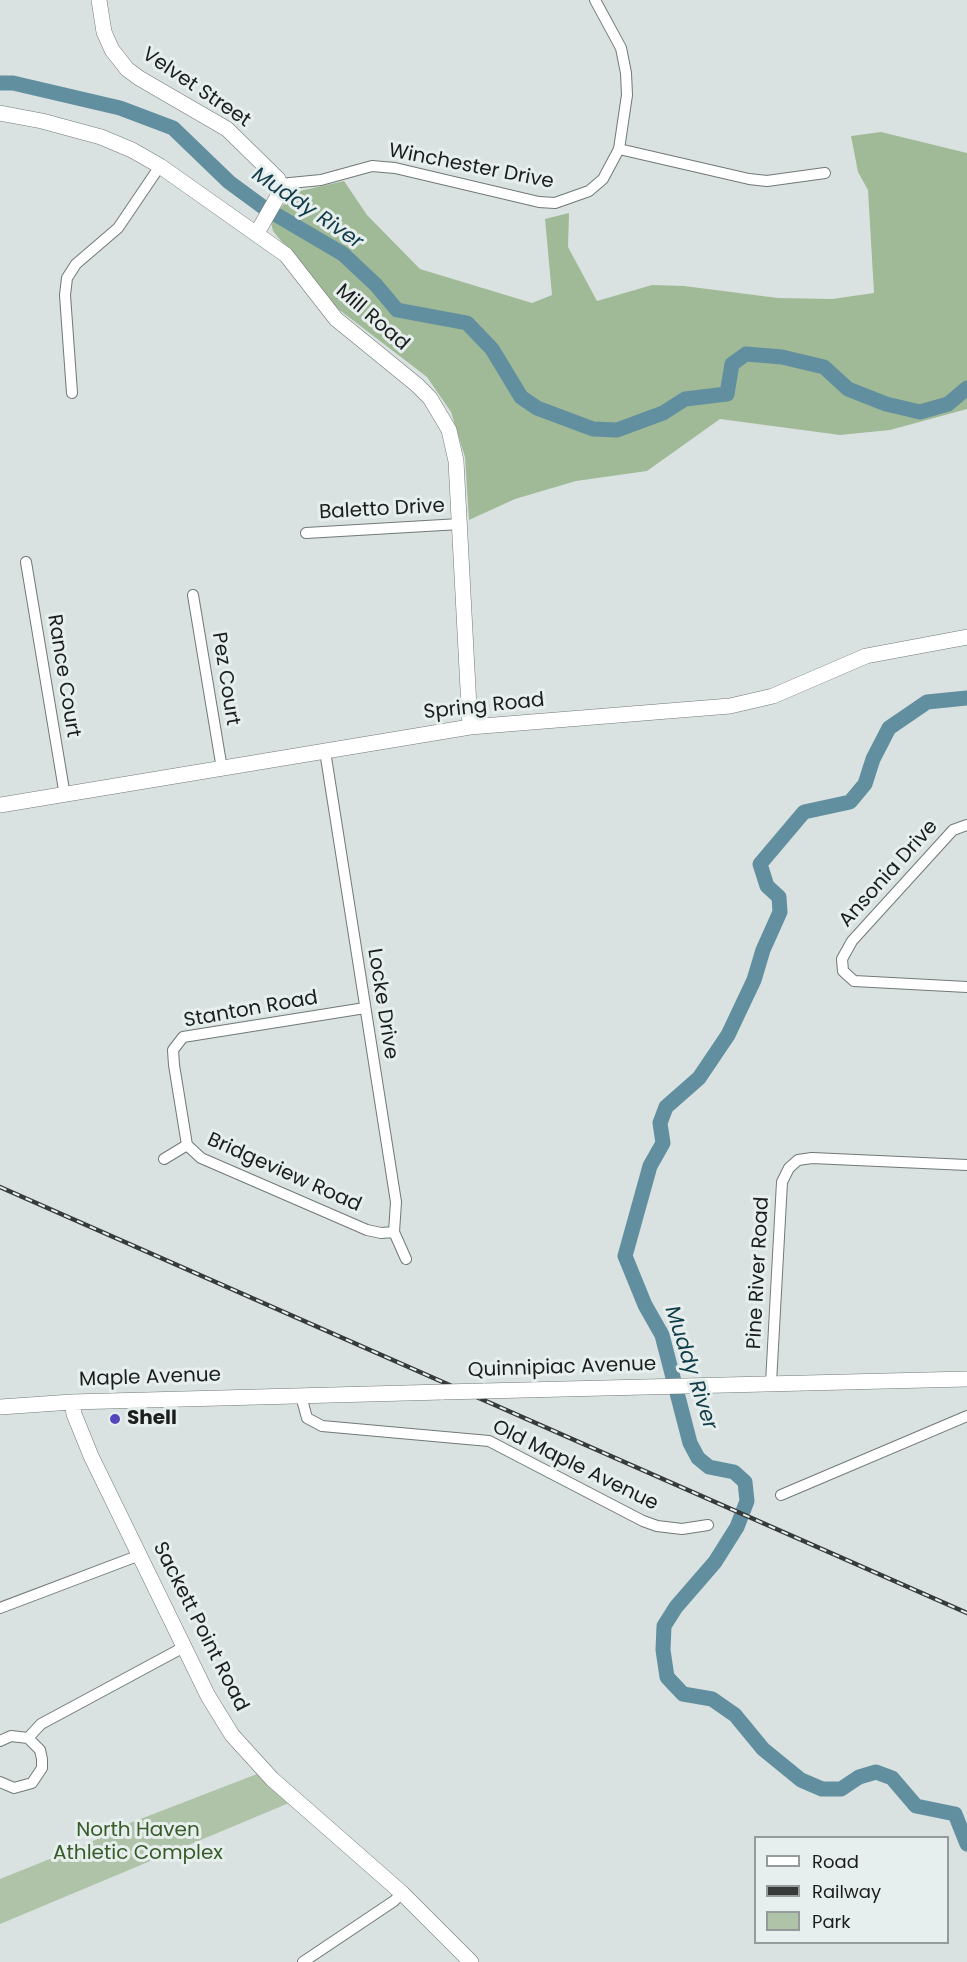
<!DOCTYPE html>
<style>
body{margin:0}
#map{position:relative;width:967px;height:1962px;overflow:hidden;background:#d9e2e0;font-family:Poppins,sans-serif}
canvas{display:block}
.legend{position:absolute;left:754px;top:1836px;width:195px;height:108px;box-sizing:border-box;background:#e6efed;border:2px solid #959b9a;margin:0;padding:8px 10px;list-style:none;font-size:18px;color:#1b1e1d}
.legend li{display:flex;align-items:center;gap:12px;height:30px}
.legend b{width:30px;border:2px solid #959b9a}
</style>
<div id="map">
<canvas width="967" height="1962"></canvas>
<ul class="legend">
<li><b style="height:8px;background:#fff"></b>Road</li>
<li><b style="height:8px;background:#363a39"></b>Railway</li>
<li><b style="height:16px;background:#afc3a8"></b>Park</li>
</ul>
</div>
<script>
const ctx = document.querySelector('canvas').getContext('2d');
ctx.lineJoin = 'round';
function fill(path, color) {
  ctx.fillStyle = color;
  ctx.fill(path, 'evenodd');
}
function toPath(rows) {
  const path = new Path2D();
  for (const r of rows) {
    path.moveTo(r[0], r[1]);
    for (let i = 2; i < r.length; i += 2) path.lineTo(r[i], r[i + 1]);
  }
  return path;
}
function strokePath(path, color, width, dash) {
  ctx.strokeStyle = color;
  ctx.lineWidth = width;
  ctx.lineCap = dash ? 'butt' : 'round';
  ctx.setLineDash(dash || []);
  ctx.stroke(path);
}
function write(font, color, halo, rows, align = 'center') {
  ctx.font = font + ' Poppins,sans-serif';
  ctx.lineWidth = 6;
  ctx.setLineDash([]);
  ctx.textBaseline = 'middle';
  ctx.strokeStyle = halo;
  ctx.fillStyle = color;
  for (const [text, x, y, turn = 0] of rows) {
    ctx.save();
    ctx.translate(x, y);
    ctx.rotate((+turn || 0) * Math.PI / 180);
    ctx.textAlign = isNaN(turn) ? turn : align;
    if (halo) ctx.strokeText(text, 0, 0);
    ctx.fillText(text, 0, 0);
    ctx.restore();
  }
}
fill(toPath([
 [257,1774,289,1803,0,1924,0,1879,87,1844,130,1823]
]), '#afc3a8');
fill(toPath([
 [881,132,967,153,967,409,890,430,840,435,720,419,647,471,576,481,515,499,469,520,465,457,451,412,427,377,333,305,273,231,271,223,291,193,344,181,367,215,420,269,532,303,552,295,545,219,569,213,568,247,597,301,652,285,684,286,778,298,832,299,874,293,868,190,858,172,851,136]
]), '#a0ba97');
strokePath(toPath([
 [0,83,13,83,120,108,173,128,229,182,263,207,343,254,376,285,397,310,467,323,492,349,521,397,537,408,593,429,617,430,663,413,685,399,727,394,732,364,746,354,782,357,824,367,848,389,886,404,920,412,948,404,967,388],
 [967,698,927,702,889,728,873,759,865,784,850,802,804,812,760,864,767,886,779,897,780,912,763,950,754,980,728,1035,699,1078,666,1107,660,1123,663,1143,650,1166,625,1256,645,1305,662,1335,690,1443,698,1458,709,1467,734,1472,745,1482,747,1501,737,1527,715,1562,676,1607,664,1626,663,1650,667,1677,683,1694,712,1699,735,1715,763,1749,801,1780,822,1789,841,1789,859,1777,876,1772,892,1778,916,1806,955,1814,967,1844]
]), '#618f9f', 15);
const street = toPath([
 [619,149,749,179,767,181,825,173],
 [280,184,321,180,372,166,395,168,539,202,555,203,589,191,603,179,619,149,627,95,626,73,621,48,595,0],
 [72,393,65,295,67,278,76,264,118,228,160,166],
 [306,533,460,524],
 [26,562,65,796],
 [193,595,222,769],
 [325,751,396,1202,394,1232,406,1259],
 [967,825,953,830,852,941,842,959,843,971,854,981,967,987],
 [187,1145,174,1065,173,1050,183,1037,365,1008],
 [164,1159,187,1145,201,1158,367,1230,381,1233,394,1232],
 [771,1383,782,1182,789,1168,798,1160,812,1158,967,1165],
 [301,1396,307,1418,322,1426,489,1441,643,1521,657,1526,682,1529,708,1525],
 [781,1495,967,1416],
 [0,1608,140,1555],
 [28,1738,41,1724,184,1647],
 [0,1741,11,1736,28,1738,40,1750,42,1759,42,1768,32,1783,14,1788,0,1782],
 [303,1962,394,1901,402,1893]
]);
const secondary = toPath([
 [99,0,104,32,112,50,127,69,139,78,227,129,278,179,281,189,278,196,257,233],
 [0,113,42,121,101,137,132,150,160,166,286,255,336,319,417,385,430,398,449,430,456,461,470,727],
 [0,805,470,727,730,706,773,696,866,656,967,637],
 [484,1391,967,1379],
 [72,1402,74,1414,91,1456,208,1696,232,1735,272,1779,402,1893,471,1962],
 [0,1407,72,1402,443,1392]
]);
strokePath(street, '#717977', 12);
strokePath(secondary, '#717977', 16);
strokePath(street, '#fff', 10);
strokePath(secondary, '#fff', 15);
const rail = toPath([
 [0,1187,967,1613]
]);
strokePath(rail, '#363a39', 4.5);
strokePath(rail, '#e6efed', 2, [7]);
const secondaryBridge = toPath([
 [443,1392,484,1391]
]);
strokePath(secondaryBridge, '#717977', 16, []);
strokePath(secondaryBridge, '#fff', 15);
for (const [x, y, r, color] of [
 [115,1419,6,"#5646be"]
]) {
  const dot = new Path2D();
  dot.arc(x, y, r, 0, 2 * Math.PI);
  ctx.fillStyle = color;
  ctx.fill(dot);
  strokePath(dot, '#e6efed', 2);
}
write('20px', '#1b1e1d', '#e6efed', [
 ["Velvet Street",196,88,34],
 ["Winchester Drive",471,167,11],
 ["Mill Road",372,318,41],
 ["Baletto Drive",382,510,-3],
 ["Rance Court",63,676,81],
 ["Pez Court",225,679,81],
 ["Spring Road",484,707,-6],
 ["Ansonia Drive",889,874,-48],
 ["Locke Drive",382,1004,81],
 ["Stanton Road",251,1010,-10],
 ["Bridgeview Road",284,1173,24],
 ["Pine River Road",759,1273,-87],
 ["Quinnipiac Avenue",562,1368,-2],
 ["Maple Avenue",150,1378,-2],
 ["Old Maple Avenue",575,1466,26],
 ["Sackett Point Road",200,1627,63]
]);
write('bold 20px', '#1b1e1d', '#e6efed', [
 ["Shell",127,1419]
], 'left');
write('20px', '#385b2a', '#e6efed', [
 ["North Haven",138,1831],
 ["Athletic Complex",138,1854]
]);
write('italic 21px', '#113c49', '#e6efed', [
 ["Muddy River",307,209,34],
 ["Muddy River",690,1368,72]
]);
</script>
